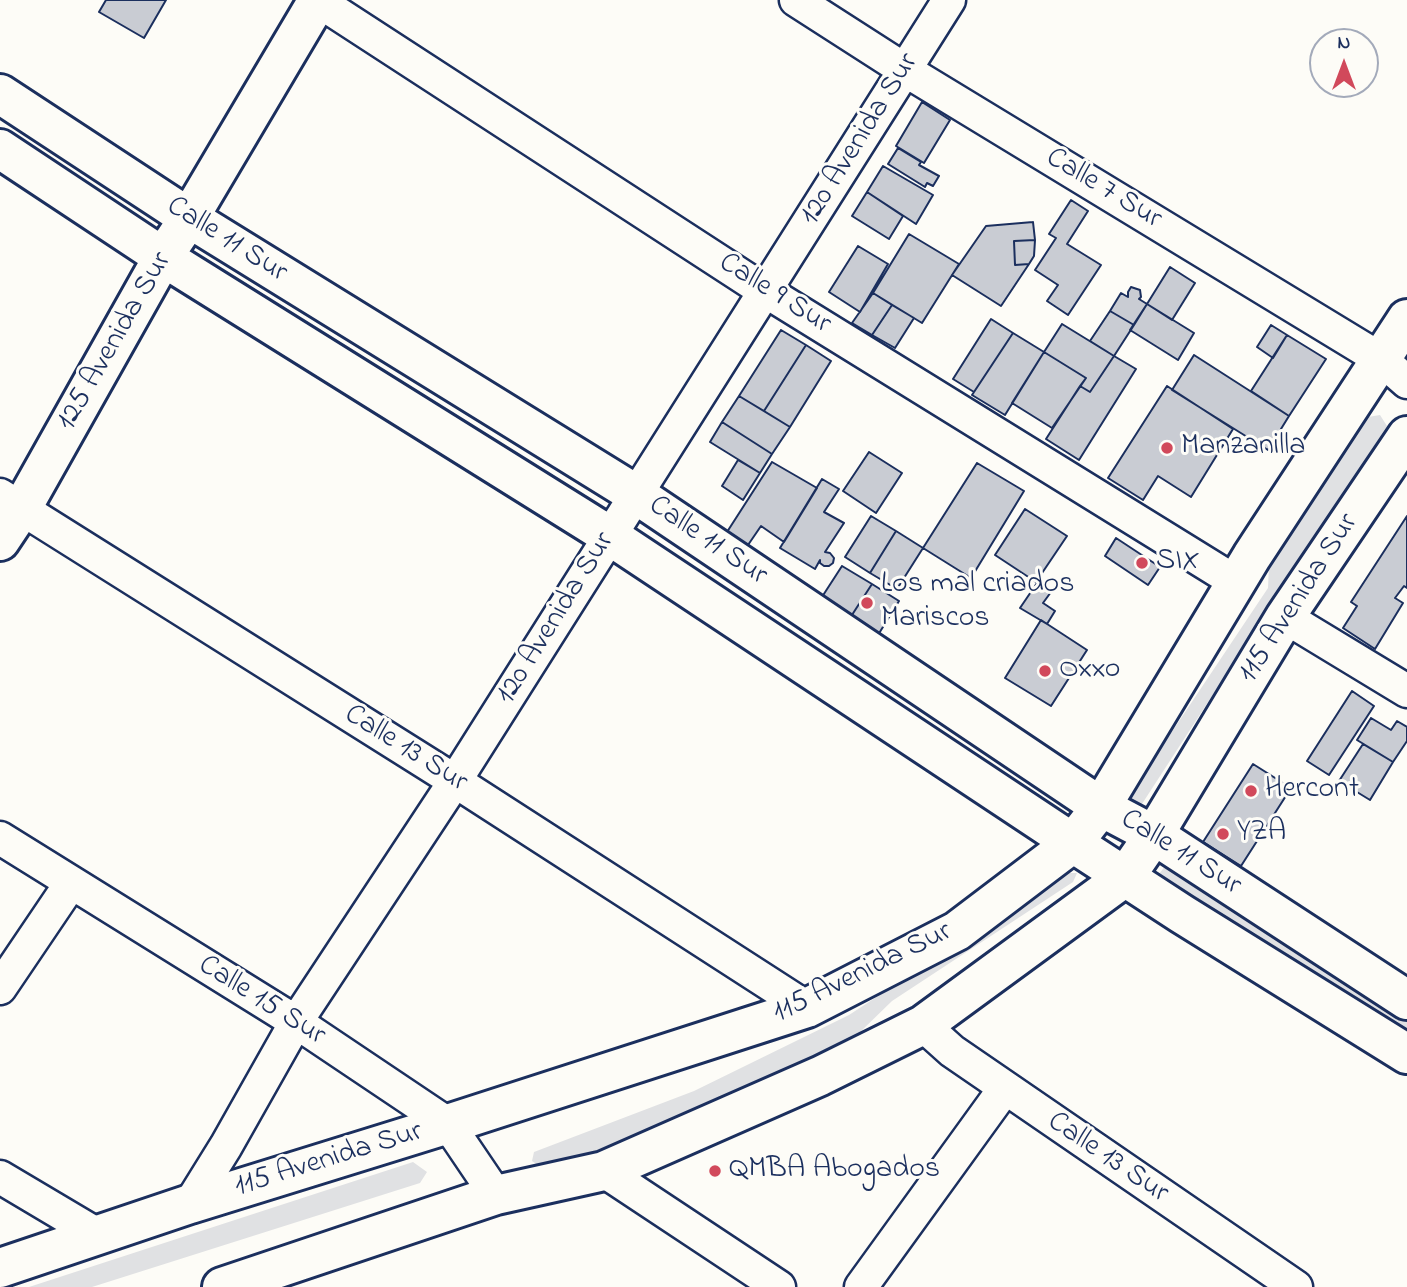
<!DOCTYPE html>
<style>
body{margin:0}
#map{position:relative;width:1407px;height:1287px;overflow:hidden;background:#fdfcf7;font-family:"Indie Flower",sans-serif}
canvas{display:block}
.north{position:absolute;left:1309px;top:28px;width:70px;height:70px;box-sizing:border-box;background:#fdfcf7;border:2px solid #a3aaba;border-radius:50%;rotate:0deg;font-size:19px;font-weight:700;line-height:28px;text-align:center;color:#1b2f5e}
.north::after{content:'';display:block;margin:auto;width:24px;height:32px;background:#d1495b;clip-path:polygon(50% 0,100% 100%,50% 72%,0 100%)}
</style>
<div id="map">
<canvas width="1407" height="1287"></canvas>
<div class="north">N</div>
</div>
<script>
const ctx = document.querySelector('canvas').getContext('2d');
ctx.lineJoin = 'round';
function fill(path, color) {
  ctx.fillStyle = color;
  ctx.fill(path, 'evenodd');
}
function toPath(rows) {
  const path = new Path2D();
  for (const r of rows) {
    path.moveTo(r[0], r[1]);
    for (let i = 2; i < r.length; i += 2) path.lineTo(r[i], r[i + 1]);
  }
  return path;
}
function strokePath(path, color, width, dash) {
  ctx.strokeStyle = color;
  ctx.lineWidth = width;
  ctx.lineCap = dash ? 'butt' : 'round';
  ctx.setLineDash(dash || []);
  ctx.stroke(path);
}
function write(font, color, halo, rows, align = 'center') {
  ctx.font = font + ' "Indie Flower",sans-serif';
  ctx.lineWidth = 6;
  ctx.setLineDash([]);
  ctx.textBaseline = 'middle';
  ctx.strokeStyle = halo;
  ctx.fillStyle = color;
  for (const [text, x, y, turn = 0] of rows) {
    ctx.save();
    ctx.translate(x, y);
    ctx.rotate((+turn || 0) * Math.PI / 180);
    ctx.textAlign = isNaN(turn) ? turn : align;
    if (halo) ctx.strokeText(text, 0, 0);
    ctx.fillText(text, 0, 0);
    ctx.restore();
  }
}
fill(toPath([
 [1380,415,1387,426,1140,807,1127,799,1268,588,1269,565,1368,417],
 [1166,865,1407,1019,1407,1032,1159,874],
 [1066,873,1077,873,1073,882,892,1001,854,1038,770,1081,625,1140,543,1169,532,1161,534,1152,694,1091,849,1015],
 [413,1162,427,1172,420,1183,92,1287,29,1287]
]), '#e0e1e3');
const building = toPath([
 [106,0,166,0,144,38,99,12,106,0],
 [922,102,950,120,924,163,896,146,922,102],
 [898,148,921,162,919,165,939,176,933,186,927,183,925,187,888,164,898,148],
 [883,166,933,195,916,224,867,192,883,166],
 [867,192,903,216,889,239,852,216,867,192],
 [1071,200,1088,211,1067,244,1101,265,1068,315,1047,301,1058,285,1035,270,1056,238,1049,234,1071,200],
 [1033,222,1035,240,1014,241,1015,265,1029,264,1001,306,952,275,986,226,1033,222],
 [909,234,959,264,922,323,873,293,909,234],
 [1035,240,1034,256,1029,264,1015,265,1014,241,1035,240],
 [858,246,888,264,860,312,829,292,858,246],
 [1170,267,1195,283,1172,320,1147,304,1170,267],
 [1131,287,1140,290,1141,297,1139,299,1147,304,1134,325,1110,311,1121,293,1128,297,1128,292,1131,287],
 [873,293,892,305,872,335,852,323,873,293],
 [1147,304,1194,333,1178,360,1130,330,1147,304],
 [892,305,914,318,895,348,872,335,892,305],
 [1110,311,1134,325,1114,356,1090,341,1110,311],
 [991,319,1013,333,974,392,953,379,991,319],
 [1062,324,1114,356,1090,392,1080,386,1086,378,1044,352,1062,324],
 [1271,325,1287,335,1273,358,1257,347,1271,325],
 [781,330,806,345,764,411,739,396,781,330],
 [1013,333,1044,352,1005,415,972,395,1013,333],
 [1287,335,1326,359,1289,416,1251,391,1287,335],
 [806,345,831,361,790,427,764,411,806,345],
 [1044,352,1086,378,1052,428,1012,403,1044,352],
 [1194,355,1289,416,1268,450,1172,390,1194,355],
 [1114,356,1136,369,1079,460,1046,439,1080,386,1090,392,1114,356],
 [1167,386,1233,429,1191,497,1158,476,1143,500,1108,478,1167,386],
 [739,396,790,427,772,454,722,422,739,396],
 [722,422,772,454,760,473,710,442,722,422],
 [869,452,902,473,876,513,843,491,869,452],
 [738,460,760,473,743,500,722,486,738,460],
 [772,462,817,488,784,542,761,526,748,545,727,532,772,462],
 [977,463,1024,491,971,578,923,548,977,463],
 [822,479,839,489,824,512,844,523,825,552,830,553,834,558,833,563,829,566,824,566,820,563,820,560,815,569,780,548,822,479],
 [1025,509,1067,536,1036,582,995,555,1025,509],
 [871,516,896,531,870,573,845,557,871,516],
 [1407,516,1407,588,1404,586,1395,598,1403,603,1375,649,1343,628,1357,606,1351,602,1407,516],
 [896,531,923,548,897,589,870,573,896,531],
 [1116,538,1160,567,1148,585,1105,556,1116,538],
 [842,566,872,584,850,618,820,600,842,566],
 [1037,583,1051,592,1043,603,1055,611,1047,624,1020,608,1037,583],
 [872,584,899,601,878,635,850,618,872,584],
 [1041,620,1087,650,1051,706,1005,678,1041,620],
 [1352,691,1374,706,1329,775,1307,761,1352,691],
 [1371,718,1391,730,1397,721,1407,727,1407,741,1393,762,1357,740,1371,718],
 [1363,744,1393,762,1370,800,1339,781,1363,744],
 [1253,764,1291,788,1241,866,1203,842,1253,764]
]);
fill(building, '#c9ccd3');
strokePath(building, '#1b2f5e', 2);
const minor = toPath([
 [317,0,754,284,1236,582],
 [796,0,905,70,1382,360,1407,382],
 [0,495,455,781,807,1008],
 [1285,617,1407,691],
 [0,838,296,1022,448,1124,496,1195],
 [0,988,71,883],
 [923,1025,952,1051,1296,1287],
 [604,1171,779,1287],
 [0,1177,96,1234],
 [190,1204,226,1146,296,1022,455,781,949,0],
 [861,1287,1005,1088]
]);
const tertiary = toPath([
 [0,94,189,218,637,495,1101,807],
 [0,149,163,257,610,536,1073,843],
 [0,541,22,508,163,257,189,218,318,0]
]);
const secondary = toPath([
 [1101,807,1154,835,1407,1000],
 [1073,843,1182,914,1407,1054]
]);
const primary = toPath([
 [0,1268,190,1204,448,1124,807,1008,957,931,1073,843,1101,807,1252,556,1407,319],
 [222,1287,496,1195,604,1171,820,1076,923,1025,1125,877,1154,835,1285,617,1407,436]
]);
strokePath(minor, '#1b2f5e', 37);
strokePath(tertiary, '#1b2f5e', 44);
strokePath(secondary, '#1b2f5e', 44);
strokePath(primary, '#1b2f5e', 44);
strokePath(minor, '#fdfcf7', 32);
strokePath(tertiary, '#fdfcf7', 38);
strokePath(secondary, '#fdfcf7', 38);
strokePath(primary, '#fdfcf7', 38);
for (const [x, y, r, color] of [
 [1167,448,7,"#d1495b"],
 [1142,563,7,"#d1495b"],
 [867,603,7,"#d1495b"],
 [1045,671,7,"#d1495b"],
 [1251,791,7,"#d1495b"],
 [1223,834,7,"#d1495b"],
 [715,1171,7,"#d1495b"]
]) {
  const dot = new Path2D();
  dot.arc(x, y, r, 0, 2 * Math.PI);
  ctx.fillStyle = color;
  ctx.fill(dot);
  strokePath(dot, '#fdfcf7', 2.5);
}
write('30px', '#1b2f5e', '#fdfcf7', [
 ["120 Avenida Sur",861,140,-58],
 ["Calle 7 Sur",1103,190,31],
 ["Calle 11 Sur",226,241,32],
 ["Calle 9 Sur",774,295,32],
 ["125 Avenida Sur",116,342,-60],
 ["Calle 11 Sur",707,542,34],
 ["115 Avenida Sur",1300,599,-57],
 ["120 Avenida Sur",557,619,-58],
 ["Calle 13 Sur",405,750,32],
 ["Calle 11 Sur",1180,854,32],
 ["115 Avenida Sur",863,974,-26],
 ["Calle 15 Sur",261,1002,32],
 ["Calle 13 Sur",1107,1159,34],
 ["115 Avenida Sur",329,1161,-17]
]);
write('30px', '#1b2f5e', '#fdfcf7', [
 ["Manzanilla",1181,448],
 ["SIX",1156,563],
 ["Los mal criados",881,586],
 ["Mariscos",881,620],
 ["Oxxo",1059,671],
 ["Hercont",1265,791],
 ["YZA",1237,834],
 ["QMBA Abogados",729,1171]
], 'left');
</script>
